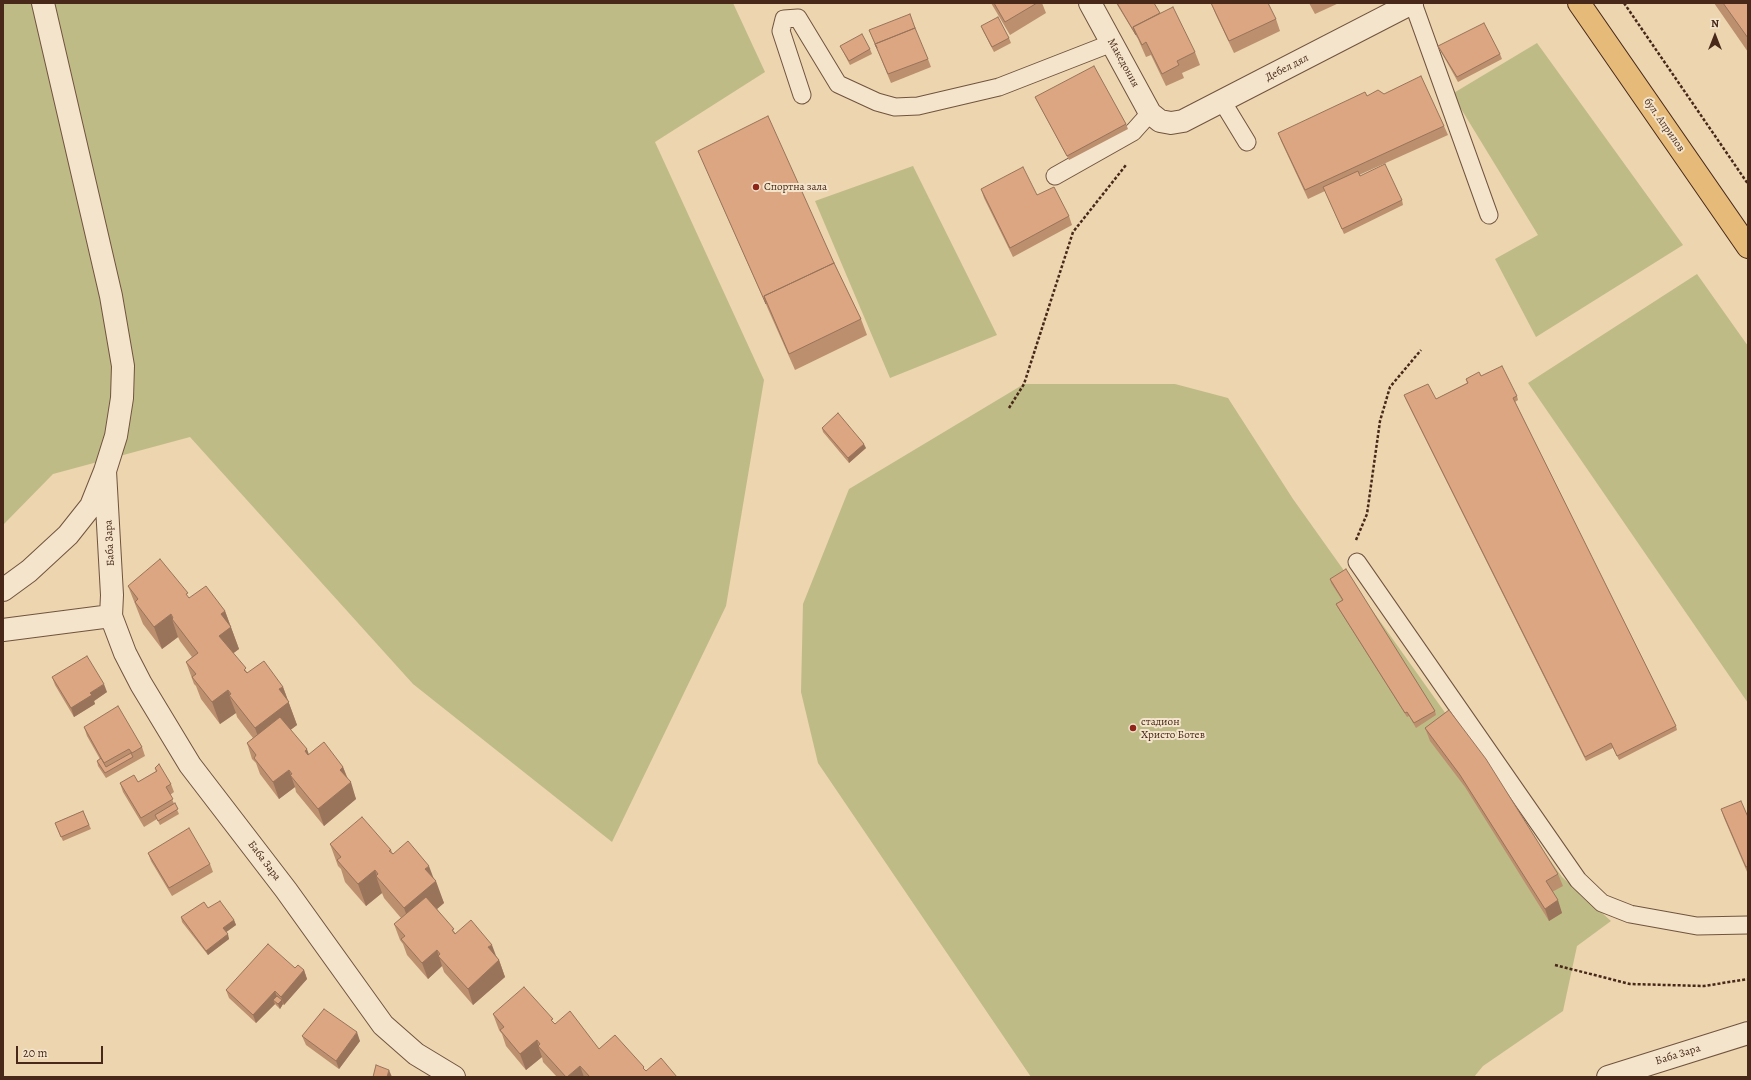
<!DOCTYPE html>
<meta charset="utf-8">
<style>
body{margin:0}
#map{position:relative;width:1751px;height:1080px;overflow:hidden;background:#ecd5af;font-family:Alegreya,serif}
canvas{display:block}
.frame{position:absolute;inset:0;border:4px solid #482819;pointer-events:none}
.north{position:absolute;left:1695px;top:16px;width:40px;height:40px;-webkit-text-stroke:3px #f3e4cb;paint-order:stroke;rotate:0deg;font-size:11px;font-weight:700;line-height:16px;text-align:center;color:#482819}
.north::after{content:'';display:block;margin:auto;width:14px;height:18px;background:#482819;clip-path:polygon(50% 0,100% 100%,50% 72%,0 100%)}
.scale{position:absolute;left:16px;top:1046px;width:87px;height:18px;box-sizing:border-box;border:2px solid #482819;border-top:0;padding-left:5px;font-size:12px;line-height:14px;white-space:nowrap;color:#482819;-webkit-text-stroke:3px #f3e4cb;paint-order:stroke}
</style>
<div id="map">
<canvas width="1751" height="1080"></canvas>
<div class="frame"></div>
<div class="north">N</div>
<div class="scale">20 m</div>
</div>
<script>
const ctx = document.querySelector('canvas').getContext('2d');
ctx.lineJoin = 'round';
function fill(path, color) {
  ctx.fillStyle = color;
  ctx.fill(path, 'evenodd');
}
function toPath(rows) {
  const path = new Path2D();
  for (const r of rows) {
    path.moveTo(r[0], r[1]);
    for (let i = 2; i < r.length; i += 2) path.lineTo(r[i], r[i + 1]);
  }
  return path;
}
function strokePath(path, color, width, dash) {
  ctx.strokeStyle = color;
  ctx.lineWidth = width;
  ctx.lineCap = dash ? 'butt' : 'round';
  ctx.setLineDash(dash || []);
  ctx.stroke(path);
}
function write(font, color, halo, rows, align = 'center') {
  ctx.font = font + ' Alegreya,serif';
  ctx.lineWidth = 4;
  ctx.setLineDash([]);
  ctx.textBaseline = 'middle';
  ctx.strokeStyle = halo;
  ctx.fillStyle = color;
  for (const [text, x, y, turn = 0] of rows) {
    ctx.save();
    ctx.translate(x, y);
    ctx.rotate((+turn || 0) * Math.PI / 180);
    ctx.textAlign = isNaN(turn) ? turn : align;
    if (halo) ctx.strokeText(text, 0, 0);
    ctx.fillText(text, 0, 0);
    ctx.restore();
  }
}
fill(toPath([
 [3,3,733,3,765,72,655,142,764,380,726,606,612,842,413,684,190,437,53,474,3,525],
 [1537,43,1683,245,1536,337,1495,259,1538,235,1452,94],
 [913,166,997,335,890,378,815,201],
 [1697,274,1748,346,1748,703,1528,383],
 [1024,384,1175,384,1228,398,1293,499,1562,877,1611,921,1577,946,1563,1011,1483,1066,1474,1077,1031,1077,818,763,801,692,803,604,849,489]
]), '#bfbb86');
const lane = toPath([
 [1413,3,1489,215],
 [802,95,781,31,784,19,798,18,838,84,877,102,895,107,918,106,999,87,1112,43],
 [1222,101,1247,142],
 [1055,176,1133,132,1150,113],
 [1357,562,1578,880,1602,903,1630,914,1697,926,1748,925]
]);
const street = toPath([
 [1090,3,1150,113,1160,121,1171,123,1183,121,1412,3],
 [105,471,112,595,111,616,125,653,141,684,190,765,286,890,383,1025,416,1054,454,1077],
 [3,590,29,571,68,535,91,506,105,471,116,436,122,398,123,366,111,296,43,3],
 [3,630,111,616],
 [1608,1077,1748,1033]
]);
const primary = toPath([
 [1579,3,1748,247]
]);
strokePath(lane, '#71533e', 19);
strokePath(street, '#71533e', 24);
strokePath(primary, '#482819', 24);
strokePath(toPath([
 [1624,3,1748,184],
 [1009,408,1024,384,1073,232,1126,165],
 [1356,540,1367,514,1380,421,1390,387,1421,350],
 [1555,965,1630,984,1704,986,1748,979]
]), '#482819', 2.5, [3, 2]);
strokePath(lane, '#f3e4cb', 17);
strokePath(street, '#f3e4cb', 22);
strokePath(primary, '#e6ba78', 22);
fill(toPath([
 [991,3,1042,3,1046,13,1010,35],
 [1116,3,1154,3,1160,13,1195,52,1200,65,1182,73,1184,78,1166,86,1151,55,1146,57,1138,39],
 [1211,3,1276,19,1280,31,1234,53,1215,13],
 [1309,3,1339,3,1315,14],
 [1714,3,1748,3,1748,52],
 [981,26,1009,38,1011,43,994,52,983,31],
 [869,30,928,59,931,67,891,83],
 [840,46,870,49,872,54,850,65,842,50],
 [1438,46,1500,54,1502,59,1458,82,1440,50],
 [1367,96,1444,126,1448,135,1359,175,1402,200,1403,205,1344,234,1325,191,1308,199,1281,141,1278,133],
 [1035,97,1126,124,1128,129,1069,160,1037,101],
 [698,151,834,263,861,319,867,335,795,370,702,160],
 [981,189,1037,195,1069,216,1072,225,1013,257,984,198],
 [1481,376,1517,396,1518,400,1515,402,1676,726,1677,730,1619,760,1613,748,1586,761,1406,400,1404,395,1436,399,1467,383,1466,379],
 [822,428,866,448,849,463,823,432],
 [1330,579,1435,711,1436,715,1416,728,1409,716,1407,717,1338,608,1336,604,1342,600,1331,583],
 [128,586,190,598,225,611,239,649,233,653,247,672,283,687,297,725,290,730,308,754,343,767,348,779,356,799,324,826,296,792,295,787,279,799,260,774,256,763,252,759,247,743,253,738,237,717,236,713,220,724,201,699,196,686,194,684,186,662,192,657,180,641,178,637,162,649,143,624],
 [52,677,107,692,94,701,95,704,74,717,55,685],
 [84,727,142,747,145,756,106,778,98,766,97,761,100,759,87,736],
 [1425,728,1558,874,1563,886,1552,892,1562,913,1549,921,1465,787,1430,741],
 [155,768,171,784,174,792,170,795,179,814,160,825,157,819,144,827,123,792,120,783,138,782,156,772],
 [1721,809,1748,817,1748,874,1724,818],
 [83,811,91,829,63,841,55,823],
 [330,844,391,850,393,854,433,878,444,903,437,909,456,934,496,956,499,960,505,977,473,1005,444,972,442,966,428,979,407,955,403,944,400,940,394,924,401,918,384,898,382,893,366,906,345,882,341,869,338,866],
 [148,853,210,864,213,872,172,896,151,861],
 [208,908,234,920,236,925,226,932,229,939,208,955,182,922,181,917],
 [295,968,304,970,307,979,284,1005,283,1004,280,1009,275,1004,256,1023,229,998,226,990],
 [493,1014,555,1024,599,1049,646,1071,677,1077,557,1077,543,1062,542,1057,526,1070,506,1046,502,1034,499,1030],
 [302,1036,360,1041,339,1069,306,1045]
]), '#bc8f6f');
fill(toPath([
 [864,444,866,448,849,463,848,458],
 [225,611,239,649,227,658,219,636,221,614],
 [171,614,173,621,172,619,178,637,162,649,154,627],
 [104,684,107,692,94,701,95,704,74,717,71,708,90,693],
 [283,687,297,725,263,751,255,728,279,689],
 [228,690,231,697,229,695,236,713,220,724,212,702],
 [307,749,313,766,305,751],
 [343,767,349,783,340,770],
 [289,770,295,787,279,799,273,782],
 [351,782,356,799,324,826,318,809],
 [429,866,435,882,436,881,444,903,412,930,404,908,425,869],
 [375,870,378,879,376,876,382,893,366,906,358,884],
 [1558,900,1562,913,1549,921,1545,909],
 [234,920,236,925,225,933,223,928],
 [228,934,229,939,208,955,206,951],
 [492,945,498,961,488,947],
 [437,950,442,966,428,979,422,963],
 [499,960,505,977,473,1005,468,989],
 [304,970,307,979,284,1005,281,997],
 [275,991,278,1000,273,1000,275,1004,256,1023,253,1015],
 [282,1000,283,1004,280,1009,278,1004],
 [357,1032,360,1041,339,1069,336,1061],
 [537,1040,539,1048,538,1046,542,1057,526,1070,520,1054],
 [580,1066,584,1077,567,1077],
 [389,1070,392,1077,387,1077]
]), '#99745a');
const building = toPath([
 [994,3,1037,3,1005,22,994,3],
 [1117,3,1154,3,1160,13,1133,27,1136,35,1117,3],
 [1211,3,1268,3,1276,19,1229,41,1211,3],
 [1723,3,1748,3,1748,38,1723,3],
 [1173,7,1195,52,1177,61,1179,65,1162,74,1146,42,1142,45,1133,27,1173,7],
 [910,14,915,28,875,44,877,48,869,30,910,14],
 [998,17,1009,38,992,47,981,26,998,17],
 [1484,23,1500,54,1457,77,1438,46,1484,23],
 [915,28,928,59,888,74,875,44,915,28],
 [862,34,870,49,849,61,840,46,862,34],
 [1094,66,1126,124,1067,156,1035,97,1094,66],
 [1421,76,1444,126,1305,190,1278,133,1365,92,1367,96,1378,90,1384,94,1421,76],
 [768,116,834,263,764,296,766,304,698,151,768,116],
 [1385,164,1402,200,1342,229,1323,187,1358,171,1360,176,1385,164],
 [1023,167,1037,195,1054,187,1069,216,1010,248,981,189,1023,167],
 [834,263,861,319,789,354,764,296,834,263],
 [1502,366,1517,396,1513,398,1676,726,1617,756,1611,743,1585,757,1404,395,1428,384,1436,399,1468,383,1466,379,1479,372,1481,376,1502,366],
 [838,413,864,444,848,458,822,428,838,413],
 [160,559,188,593,186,594,189,598,206,586,225,611,221,614,231,627,219,636,246,668,244,670,247,673,264,661,283,687,279,689,289,702,255,728,229,695,231,694,228,690,212,702,192,677,196,674,186,662,198,653,172,619,173,618,171,614,154,627,135,602,138,599,128,586,160,559],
 [1346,569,1435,711,1414,723,1407,712,1405,713,1336,604,1343,600,1330,579,1346,569],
 [87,656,104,684,90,693,92,695,71,708,52,677,87,656],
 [118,706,142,747,132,753,129,749,104,763,84,727,118,706],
 [1449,710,1486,759,1558,874,1546,881,1558,900,1545,909,1460,775,1425,728,1449,710],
 [280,717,307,749,305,751,308,755,324,742,343,767,340,770,351,782,318,809,290,775,292,774,289,770,273,782,254,758,256,755,247,743,280,717],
 [131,753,133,757,105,773,97,761,101,758,106,767,131,753],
 [159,764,171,784,166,787,173,799,141,818,120,783,134,775,138,782,157,771,155,768,159,764],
 [1741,801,1748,817,1748,866,1746,867,1721,809,1741,801],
 [175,803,178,809,158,821,155,815,175,803],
 [83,811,89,825,61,837,55,823,83,811],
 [362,817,391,850,389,851,393,854,408,841,429,866,425,869,436,881,404,908,376,876,378,874,375,870,358,884,337,860,341,857,330,844,362,817],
 [189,828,210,864,169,888,148,853,189,828],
 [426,897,454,929,452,930,455,934,471,920,492,945,488,947,499,960,468,989,438,956,440,954,437,950,422,963,401,939,405,936,394,924,426,897],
 [220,901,234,920,223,928,228,934,206,951,181,917,204,902,208,908,220,901],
 [268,944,295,968,298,965,304,970,281,997,275,991,253,1015,226,990,268,944],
 [524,987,553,1019,551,1020,555,1024,570,1011,599,1049,615,1035,644,1067,643,1068,646,1071,661,1058,677,1077,590,1077,580,1066,567,1077,566,1077,538,1046,540,1044,537,1040,520,1054,500,1030,504,1027,493,1014,524,987],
 [277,996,282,1000,278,1004,273,1000,277,996],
 [324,1009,357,1032,336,1061,302,1036,324,1009],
 [376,1065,389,1070,387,1077,373,1077,376,1065]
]);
fill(building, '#dba681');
strokePath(building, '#99745a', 1);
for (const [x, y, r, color] of [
 [756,187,4,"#8f2418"],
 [1133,728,4,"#8f2418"]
]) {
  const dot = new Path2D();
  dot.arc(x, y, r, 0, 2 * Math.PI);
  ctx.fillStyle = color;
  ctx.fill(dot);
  strokePath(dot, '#f3e4cb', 1.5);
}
write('11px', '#482819', '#f3e4cb', [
 ["Македония",1123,63,61],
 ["Дебел дял",1287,68,-27],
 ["бул. Априлов",1664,125,55],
 ["Баба Зара",110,543,-93],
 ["Баба Зара",264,861,53],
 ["Баба Зара",1678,1055,-17]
]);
write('11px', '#482819', '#f3e4cb', [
 ["Спортна зала",764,187],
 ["стадион",1141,722],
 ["Христо Ботев",1141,735]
], 'left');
</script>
